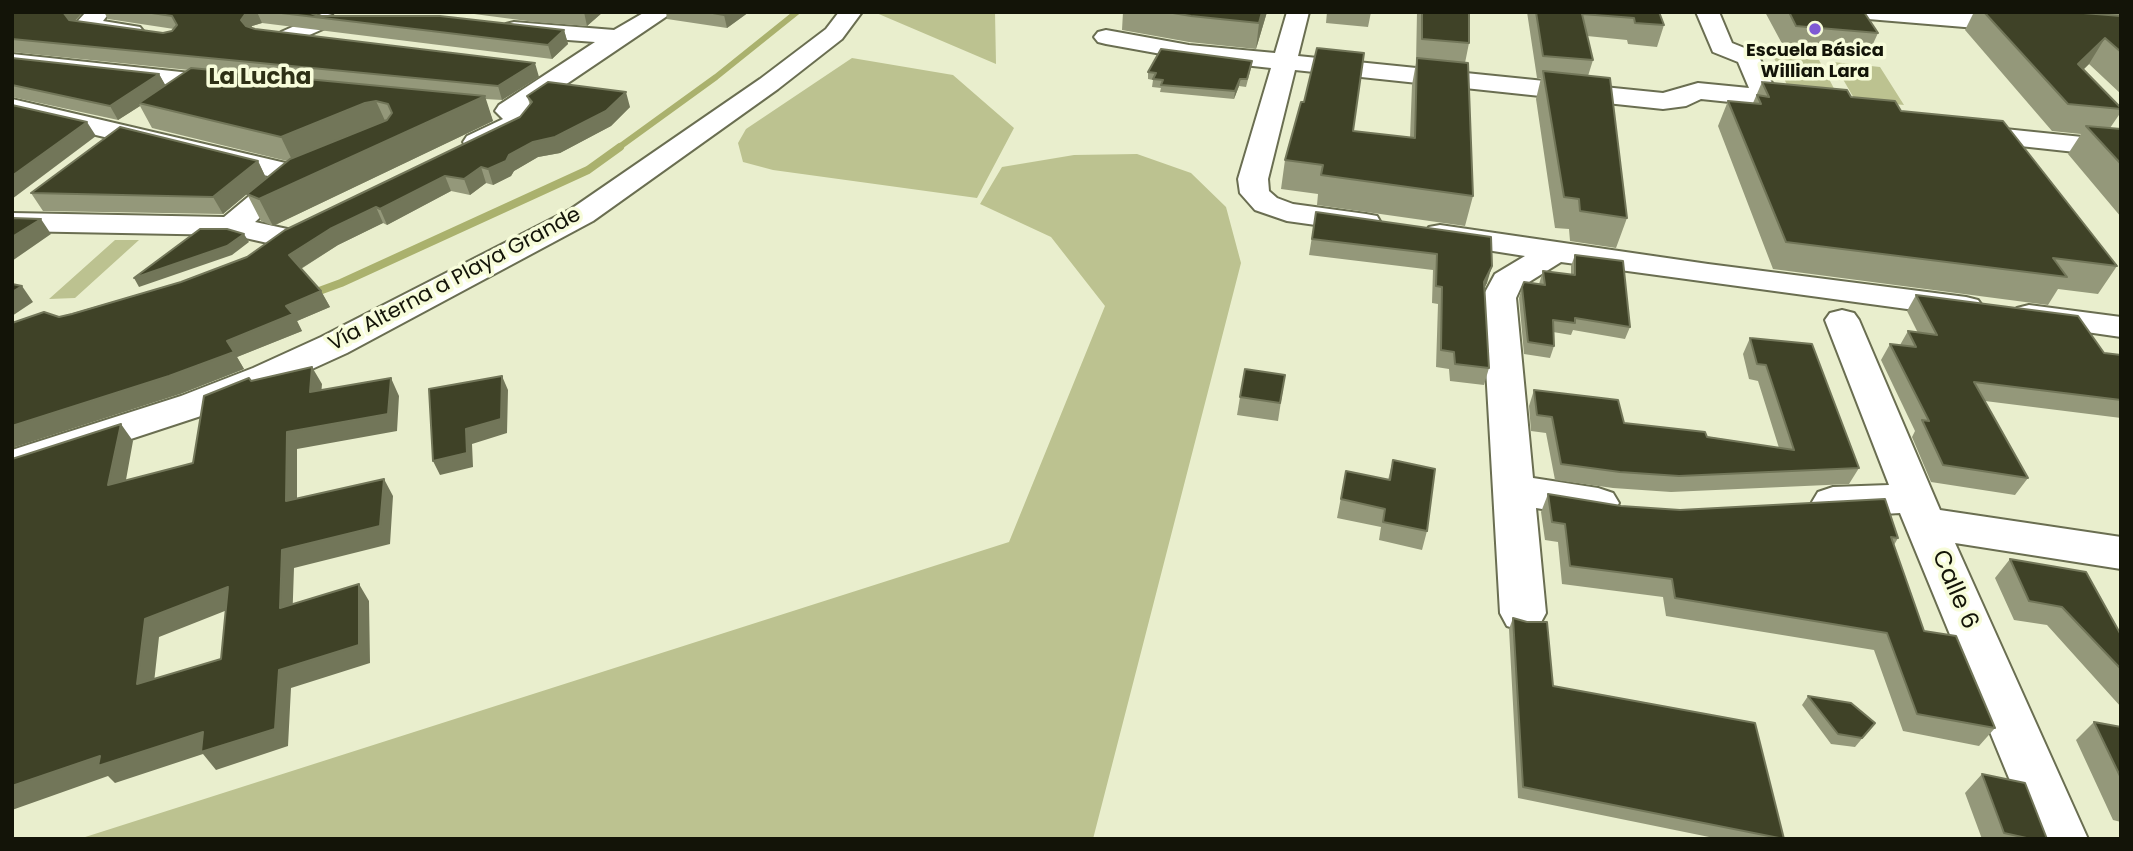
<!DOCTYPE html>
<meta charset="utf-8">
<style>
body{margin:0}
#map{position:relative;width:2133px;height:851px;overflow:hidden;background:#e9eecd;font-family:Poppins,sans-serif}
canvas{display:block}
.frame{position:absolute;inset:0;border:14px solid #131408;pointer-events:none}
</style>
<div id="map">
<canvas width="2133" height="851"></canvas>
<div class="frame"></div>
</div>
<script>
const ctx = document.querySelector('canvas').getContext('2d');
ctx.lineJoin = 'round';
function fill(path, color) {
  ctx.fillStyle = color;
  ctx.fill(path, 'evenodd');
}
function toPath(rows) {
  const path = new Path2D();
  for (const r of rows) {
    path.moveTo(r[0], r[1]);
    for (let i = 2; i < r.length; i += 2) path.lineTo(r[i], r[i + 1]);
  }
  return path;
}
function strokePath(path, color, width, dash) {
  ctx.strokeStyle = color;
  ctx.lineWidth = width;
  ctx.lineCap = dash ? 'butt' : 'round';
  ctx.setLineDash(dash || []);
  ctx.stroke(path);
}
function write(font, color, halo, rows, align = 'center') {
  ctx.font = font + ' Poppins,sans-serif';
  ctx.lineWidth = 7;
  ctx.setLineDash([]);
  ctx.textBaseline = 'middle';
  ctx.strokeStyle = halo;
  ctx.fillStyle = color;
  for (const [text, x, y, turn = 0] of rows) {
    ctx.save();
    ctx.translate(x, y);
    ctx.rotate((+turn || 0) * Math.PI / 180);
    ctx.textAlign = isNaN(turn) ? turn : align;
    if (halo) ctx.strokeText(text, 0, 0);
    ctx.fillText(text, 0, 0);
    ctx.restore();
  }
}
fill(toPath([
 [874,12,995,12,996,64],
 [1773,56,1819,60,1839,98,1791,93],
 [852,58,953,75,1014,128,977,198,773,170,743,162,738,143,746,129],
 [1833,62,1880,67,1904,105,1855,100],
 [1137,154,1191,173,1226,207,1241,263,1093,839,79,839,1009,542,1105,306,1051,237,980,204,1002,167,1074,155],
 [115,240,139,240,75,298,49,299]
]), '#bcc290');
strokePath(toPath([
 [618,148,716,77,797,12]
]), '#aab16d', 6);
strokePath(toPath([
 [311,294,341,283,588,170,620,147]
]), '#aab16d', 8);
const minor = toPath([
 [86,12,110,12,103,21,140,27,144,32,140,37,132,39,77,31,73,26,86,12],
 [645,12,673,12,528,110,534,117,531,126,487,148,477,150,467,148,463,142,467,136,503,119,495,111,499,105,595,42,514,36,506,34,502,29,506,24,514,22,614,30,645,12],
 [839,12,862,12,842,39,778,89,593,221,347,353,279,384,207,414,12,478,12,450,181,396,253,368,321,337,571,209,760,79,826,29,839,12],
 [1287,12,1309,12,1298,56,1663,93,1698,83,1749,88,1738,62,1713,52,1696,12,1719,12,1732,43,1757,53,1776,91,1807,94,1816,96,1820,102,1816,108,1807,110,1701,99,1686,106,1663,109,1295,70,1268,179,1269,191,1277,198,1293,204,1366,214,1377,216,1381,223,1377,230,1366,232,1287,221,1255,210,1240,193,1238,179,1271,68,1189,59,1106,44,1098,42,1094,37,1098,32,1106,30,1189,45,1275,53,1287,12],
 [1857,12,1954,12,2121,26,2121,40,1868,19,1860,17,1857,12],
 [324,13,332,15,336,20,332,25,289,44,281,42,277,37,281,32,324,13],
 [12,54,228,77,237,80,241,85,237,90,228,93,12,68,12,54],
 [12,99,294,165,306,176,255,222,292,230,297,237,292,244,281,246,232,235,12,231,12,213,224,217,272,177,12,115,12,99],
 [1966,125,2121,141,2121,157,1956,139,1952,133,1956,127,1966,125],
 [1440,225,1708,264,1966,297,1978,300,1983,307,1978,314,1966,317,1561,262,1521,287,1516,298,1533,478,1598,488,1613,493,1619,503,1613,513,1598,518,1536,508,1546,613,1539,626,1523,631,1507,626,1500,613,1482,298,1495,274,1525,256,1429,241,1424,234,1429,227,1440,225],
 [2029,305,2121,317,2121,337,2017,322,2012,315,2017,308,2029,305],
 [1842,310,1854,313,1859,320,1940,510,2121,537,2121,569,1955,543,2088,839,2034,839,1900,513,1833,517,1818,512,1812,502,1818,492,1833,487,1889,485,1825,320,1830,313,1842,310]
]);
strokePath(minor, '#6a6e51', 4);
fill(minor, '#fff');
fill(toPath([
 [12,12,83,12,75,21,163,33,172,31,174,29,108,19,104,12,308,12,318,16,564,30,568,44,552,59,262,23,252,26,251,28,255,29,539,77,502,100,485,99,493,121,273,226,261,221,247,194,223,214,43,211,31,193,258,161,266,178,287,161,152,128,140,106,118,120,12,97,12,58,159,74,165,85,189,70,12,52],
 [459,12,603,12,587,26,535,22],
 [666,12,749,12,727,28,667,19],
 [1123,12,1267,12,1256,49,1189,42,1122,30],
 [1327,12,1371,12,1368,27,1326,23],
 [1417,12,1469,12,1469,43,1465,63,1473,196,1465,226,1317,205,1318,194,1281,189,1285,160,1353,131,1410,138,1412,85,1416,63],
 [1527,12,1659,12,1664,25,1657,47,1628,44,1627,40,1587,36,1593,60,1588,76,1627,218,1616,248,1570,241,1569,229,1555,228,1536,99,1541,78,1537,78],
 [1765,12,1864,12,1878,33,1866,59,1786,51],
 [1974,12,2121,12,2121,94,2089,64,2083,70,2121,108,2121,112,2110,128,2121,129,2121,217,2068,154,2081,134,2052,131,1965,30],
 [1252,61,1251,68,1246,87,1239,86,1234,99,1160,92,1161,88,1152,87,1153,80,1148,79,1148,72],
 [1762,82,1851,97,1901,111,2117,266,2098,294,2058,289,2048,305,1773,269,1718,126,1728,101,1753,103],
 [527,96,630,107,611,126,560,153,538,157,514,171,511,176,493,185,486,183,470,195,451,191,387,225,383,223,338,245,301,269,321,291,330,307,297,321,302,331,237,357,244,369,180,394,59,317,181,282,247,257,520,117,530,105],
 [1316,212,1491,237,1487,283,1484,288,1489,368,1484,385,1450,381,1449,369,1436,367,1438,304,1432,303,1433,270,1309,255],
 [1575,255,1630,327,1625,339,1573,330,1571,335,1553,332,1554,346,1550,358,1524,354,1519,298,1522,287,1539,284,1543,271,1571,275,1571,266],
 [1916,295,2104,353,2121,355,2121,418,1985,401,2028,478,2015,495,1931,482,1912,437,1915,431,1881,360,1890,344,1900,345,1908,331,1918,333,1907,311],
 [1750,338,1859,468,1849,484,1671,492,1613,488,1555,480,1546,433,1531,431,1529,406,1534,390,1624,423,1779,448,1758,381,1749,379,1743,354],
 [1285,375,1278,421,1237,415,1240,397],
 [1393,460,1427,531,1422,550,1379,540,1381,527,1337,518,1346,471,1388,480],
 [1548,494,1621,506,1898,538,1894,545,1924,631,1995,728,1979,746,1903,731,1874,650,1666,616,1663,597,1562,584,1558,542,1545,540,1541,512],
 [2010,559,2121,635,2121,707,2047,625,2014,620,1995,578],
 [1513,618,1553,686,1784,839,1719,839,1518,798,1509,629],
 [1808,696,1875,723,1855,747,1831,744,1802,705],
 [2094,722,2121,727,2121,822,2113,820,2076,740],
 [1982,774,2047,839,1982,839,1965,793]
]), '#94987a');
fill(toPath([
 [63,12,83,12,70,26],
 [249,12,257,12,262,23,252,26,247,33,241,20,246,13],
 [584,12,603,12,587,26],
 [728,12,749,12,727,28,724,15],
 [1262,12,1267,12,1256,49,1259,23],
 [564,30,568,44,552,59,548,45],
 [2105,38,2089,64,2062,90,2078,64],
 [535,63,539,77,502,100,498,86],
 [159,74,167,88,139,103,140,106,118,120,110,106],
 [1240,79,1239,86,1234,99,1235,91],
 [626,92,630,107,611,126,560,153,538,157,514,171,511,176,493,185,488,169,509,155],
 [485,96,493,121,273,226,259,199],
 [376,101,387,125,293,162,281,137,365,103],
 [87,122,96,136,12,199,12,176],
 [258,161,266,178,223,214,213,197],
 [481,167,486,183,470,195,464,179],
 [445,176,451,191,387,225,380,209],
 [376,207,383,223,338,245,297,271,289,255,330,229],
 [41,219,51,234,12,261,12,237],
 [244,234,249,242,232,255,139,287,134,278],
 [1492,266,1487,283,1479,298,1484,282],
 [22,286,33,302,12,316,12,292],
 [321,291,330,307,297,321,302,331,237,357,244,369,180,394,12,448,12,426,227,341,286,306],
 [312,367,322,384,320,409,310,392],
 [502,376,508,390,507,433,472,444,473,467,440,475,433,461,466,429],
 [391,378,399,396,397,431,297,449,297,519,286,501,287,432],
 [121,424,133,441,122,502,108,485],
 [384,479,393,496,390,544,294,568,292,626,280,608,282,550],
 [359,584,369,601,370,663,291,688,288,746,216,770,203,754,115,783,108,776,12,810,12,786,279,670],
 [228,587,240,605,159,637,152,701,137,684,145,619]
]), '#727659');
const building = toPath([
 [12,12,63,12,69,20,163,33,172,31,177,25,172,16,145,12,249,12,246,13,241,20,246,26,255,29,535,63,498,86,12,39,12,12],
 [273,12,308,12,318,16,440,16,564,30,548,45,273,12],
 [707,12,728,12,724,15,707,12],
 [1167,12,1262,12,1259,23,1191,16,1167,12],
 [1422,12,1469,12,1469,43,1422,39,1422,12],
 [1536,12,1659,12,1664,25,1635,23,1634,18,1582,14,1593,60,1543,56,1536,12],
 [1789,12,1864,12,1878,33,1796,26,1789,12],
 [1984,12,2071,12,2121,16,2121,52,2105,38,2078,64,2121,108,2121,109,2068,104,1984,12],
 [1317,48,1364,53,1353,131,1415,138,1417,58,1468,63,1473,196,1321,175,1323,165,1285,160,1301,102,1304,102,1317,48],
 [1161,49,1252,61,1247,79,1240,79,1235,91,1161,85,1163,80,1153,79,1156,73,1148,72,1161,49],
 [12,58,159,74,110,106,12,85,12,58],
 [191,68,485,96,259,199,247,194,290,159,387,120,392,113,388,104,376,101,365,103,281,137,139,103,191,68],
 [1543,71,1610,78,1627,218,1580,211,1579,199,1564,197,1543,71],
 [548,82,626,92,606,111,555,137,533,142,509,155,506,161,488,169,481,167,464,179,445,176,380,209,376,207,330,229,289,255,321,291,286,306,293,314,227,341,234,352,169,376,12,426,12,323,44,312,59,317,72,314,181,282,247,257,285,230,520,117,532,102,527,96,548,82],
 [1762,82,1847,90,1851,97,1895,101,1901,111,2003,121,2117,266,2053,258,2067,277,1786,242,1728,101,1761,104,1757,95,1769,97,1762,82],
 [12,105,87,122,12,176,12,105],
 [2086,126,2121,129,2121,164,2086,126],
 [120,127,258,161,213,197,31,193,120,127],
 [1316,212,1491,237,1492,266,1484,282,1489,368,1455,364,1454,352,1441,350,1442,287,1436,286,1437,254,1312,239,1316,212],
 [12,218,41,219,12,237,12,218],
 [200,229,227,229,244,234,227,246,134,278,200,229],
 [1575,255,1623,261,1630,327,1575,318,1575,323,1553,320,1554,346,1528,342,1522,287,1524,282,1545,285,1543,271,1575,275,1575,255],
 [12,284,22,286,12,292,12,284],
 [1916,295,2078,316,2104,353,2121,355,2121,400,1974,382,2028,478,1943,465,1922,420,1929,421,1890,344,1916,347,1908,331,1937,335,1916,295],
 [1750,338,1812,344,1859,468,1679,476,1620,472,1561,464,1552,417,1537,415,1534,390,1618,400,1624,423,1705,432,1707,437,1794,450,1766,365,1757,364,1750,338],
 [312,367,310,392,391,378,388,414,287,432,286,501,384,479,380,526,282,550,280,608,359,584,359,645,279,670,275,729,201,752,203,732,98,766,100,756,12,786,12,459,121,424,108,485,193,463,204,396,249,378,251,381,312,367],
 [228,587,221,659,137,684,145,619,228,587],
 [1245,369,1285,375,1280,403,1240,397,1245,369],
 [502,376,501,419,466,429,467,453,433,461,429,389,502,376],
 [1393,460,1435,469,1427,531,1383,522,1385,509,1341,499,1346,471,1390,480,1393,460],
 [1548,494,1621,506,1680,510,1885,499,1898,538,1891,537,1924,631,1956,636,1995,728,1917,714,1887,633,1675,598,1672,579,1570,566,1565,524,1552,522,1548,494],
 [2010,559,2086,572,2121,635,2121,669,2062,607,2029,601,2010,559],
 [1513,618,1527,622,1547,622,1553,686,1755,723,1784,839,1523,787,1513,618],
 [1808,696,1851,703,1875,723,1862,738,1838,734,1808,696],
 [2094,722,2121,727,2121,778,2094,722],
 [1982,774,2025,783,2047,839,2031,839,2004,833,1982,774]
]);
fill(building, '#3f4227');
strokePath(building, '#727659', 2);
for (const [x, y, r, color] of [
 [1815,29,7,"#7f5ad4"]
]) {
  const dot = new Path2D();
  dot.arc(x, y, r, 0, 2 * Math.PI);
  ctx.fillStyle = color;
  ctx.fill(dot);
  strokePath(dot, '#f7fcda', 2.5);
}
write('bold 18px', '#131408', '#f7fcda', [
 ["Escuela Básica",1815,51],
 ["Willian Lara",1815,72]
]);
write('21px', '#131408', '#f7fcda', [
 ["Vía Alterna a Playa Grande",455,280,-28]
]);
write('bold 23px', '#2e3016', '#f7fcda', [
 ["La Lucha",260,78]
]);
write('24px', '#131408', '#f7fcda', [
 ["Calle 6",1954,590,67]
]);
</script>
